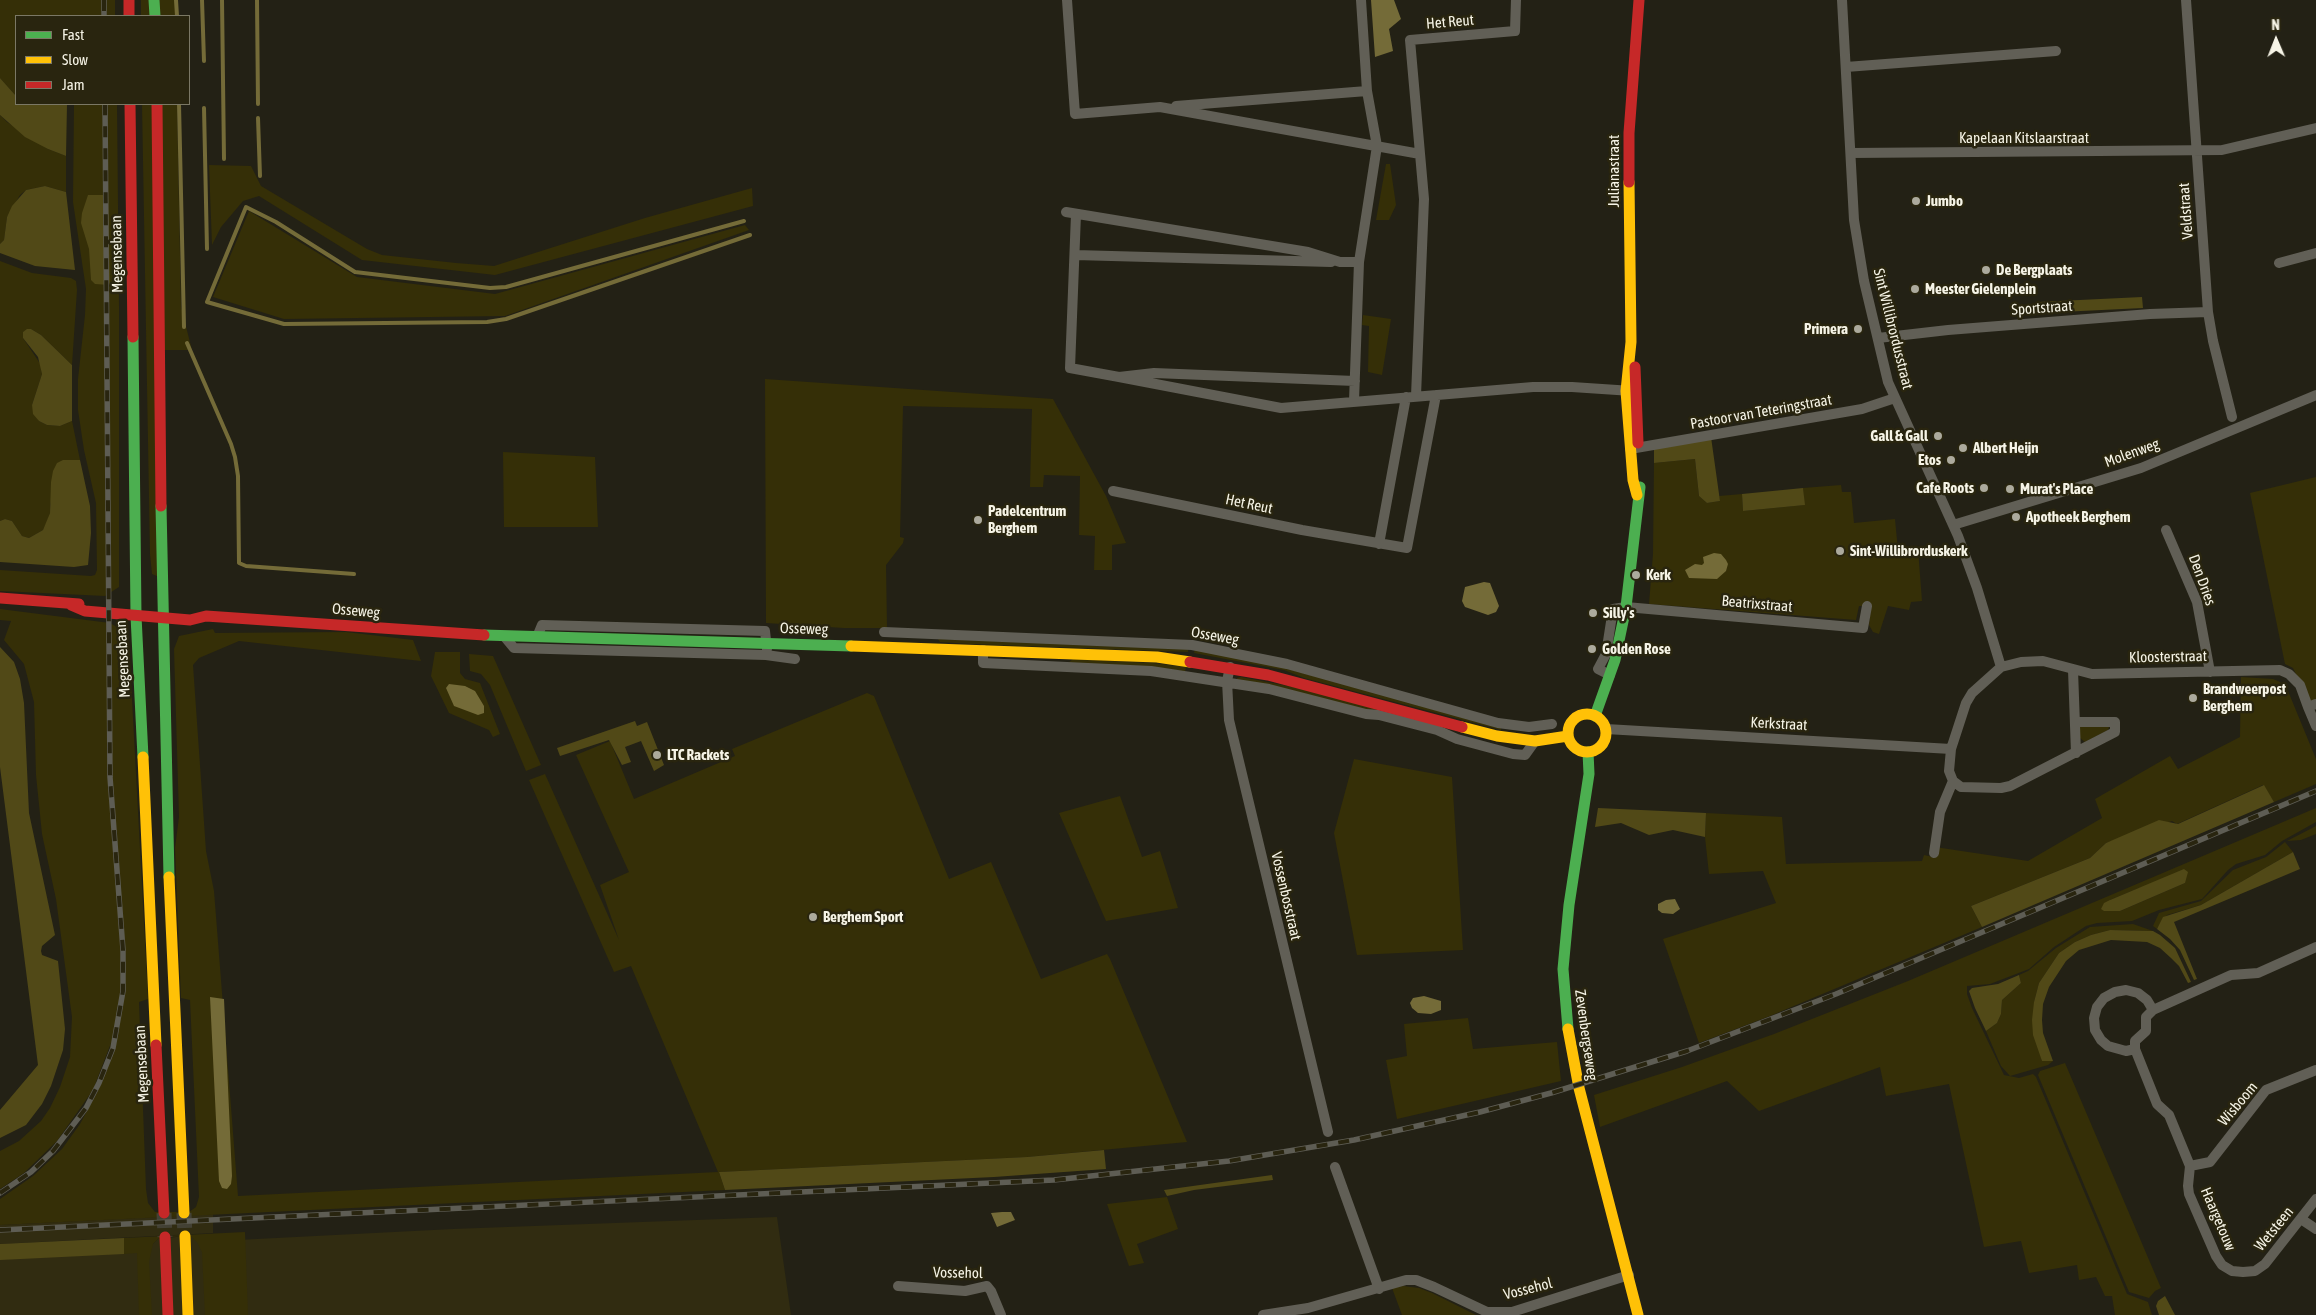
<!DOCTYPE html>
<style>
body{margin:0}
#map{position:relative;width:2316px;height:1315px;overflow:hidden;background:#232115;font-family:"Asap Condensed",sans-serif}
canvas{display:block}
.legend{position:absolute;left:15px;top:15px;width:175px;height:90px;box-sizing:border-box;background:#29250f;border:1px solid #7b7865;margin:0;padding:6px 9px;list-style:none;font-size:15px;color:#f6f4e6}
.legend li{display:flex;align-items:center;gap:10px;height:25px}
.legend b{width:25px;border:1px solid #7b7865}
.north{position:absolute;left:2251px;top:15px;width:50px;height:50px;-webkit-text-stroke:4px #29250f;paint-order:stroke;rotate:359deg;font-size:14px;font-weight:700;line-height:20px;text-align:center;color:#f6f4e6}
.north::after{content:'';display:block;margin:auto;width:18px;height:22px;background:#f6f4e6;clip-path:polygon(50% 0,100% 100%,50% 72%,0 100%)}
</style>
<div id="map">
<canvas width="2316" height="1315"></canvas>
<ul class="legend">
<li><b style="height:6px;background:#4caf50"></b>Fast</li>
<li><b style="height:6px;background:#ffc107"></b>Slow</li>
<li><b style="height:6px;background:#c62828"></b>Jam</li>
</ul>
<div class="north">N</div>
</div>
<script>
const ctx = document.querySelector('canvas').getContext('2d');
ctx.lineJoin = 'round';
function fill(path, color) {
  ctx.fillStyle = color;
  ctx.fill(path, 'evenodd');
}
function toPath(rows) {
  const path = new Path2D();
  for (const r of rows) {
    if (r.length === 3) {
      path.moveTo(r[0] + r[2], r[1]);
      path.arc(r[0], r[1], r[2], 0, 2 * Math.PI);
      continue;
    }
    path.moveTo(r[0], r[1]);
    for (let i = 2; i < r.length; i += 2) path.lineTo(r[i], r[i + 1]);
  }
  return path;
}
function strokePath(path, color, width, dash) {
  ctx.strokeStyle = color;
  ctx.lineWidth = width;
  ctx.lineCap = dash ? 'butt' : 'round';
  ctx.setLineDash(dash || []);
  ctx.stroke(path);
}
function write(font, color, halo, rows, align = 'center') {
  ctx.font = font + ' "Asap Condensed",sans-serif';
  ctx.lineWidth = 5;
  ctx.setLineDash([]);
  ctx.textBaseline = 'middle';
  ctx.strokeStyle = halo;
  ctx.fillStyle = color;
  for (const [text, x, y, turn = 0] of rows) {
    ctx.save();
    ctx.translate(x, y);
    ctx.rotate((+turn || 0) * Math.PI / 180);
    ctx.textAlign = isNaN(turn) ? turn : align;
    if (halo) ctx.strokeText(text, 0, 0);
    ctx.fillText(text, 0, 0);
    ctx.restore();
  }
}
fill(toPath([
 [213,1214,213,1233,0,1244,0,1225],
 [777,1217,791,1315,0,1315,0,1251,153,1244,158,1239,185,1236,192,1237,198,1242,453,1229]
]), '#312c11');
fill(toPath([
 [0,0,115,0,115,16,16,16,16,96,0,78],
 [141,0,175,0,175,16,141,16],
 [74,104,117,104,119,306,119,587,105,596,0,591,0,570,91,576,95,575,97,570,96,503,84,450,78,410,78,379,85,315,86,289,73,202],
 [142,104,177,104,181,307,192,350,158,350,164,579,152,574,150,554],
 [0,115,7,122,48,149,66,156,66,192,45,186,26,190,20,195,7,217,4,240,0,244],
 [1386,164,1390,164,1396,205,1389,220,1376,220],
 [209,165,251,166,261,186,367,249,382,255,456,263,494,266,645,218,752,188,753,206,495,275,362,260,259,196,243,201,221,227,212,245],
 [249,211,357,277,495,294,745,225,749,230,505,316,284,319,213,297],
 [0,261,32,273,71,278,76,281,77,290,72,365,41,335,31,329,23,332,23,338,41,365,42,374,32,405,39,421,47,425,60,426,72,421,80,460,63,460,50,505,50,513,47,522,43,530,29,538,22,536,12,521,5,519,0,521],
 [1363,315,1391,319,1382,375,1368,372,1369,326,1362,325],
 [765,379,1053,399,1106,496,1126,543,1112,545,1112,570,1094,570,1095,536,1079,535,1080,476,1044,475,1043,487,1030,487,1032,409,903,406,900,537,904,538,903,543,886,565,887,628,844,628,766,623],
 [503,452,595,457,598,527,504,527],
 [1695,459,1699,496,1707,503,1720,501,1719,496,1742,494,1743,511,1804,505,1803,488,1841,485,1842,492,1851,492,1854,523,1895,519,1898,551,1918,549,1922,601,1911,602,1909,610,1888,606,1879,634,1873,632,1869,625,1871,606,1859,606,1856,620,1649,604,1653,554,1654,463],
 [2316,477,2316,707,2313,709,2293,668,2285,664,2250,493],
 [0,609,110,623,122,630,129,643,148,999,139,1002,146,1189,148,1203,155,1212,189,1212,196,1207,199,1197,190,1000,181,998,175,848,179,817,174,649,179,636,213,629,215,633,346,632,413,640,421,661,239,641,199,658,193,665,206,851,214,891,238,1196,718,1172,631,966,614,972,529,780,545,774,619,940,600,885,629,872,576,755,610,741,634,799,735,756,732,749,867,693,874,696,949,879,991,862,1041,979,1107,954,1110,959,1187,1142,1027,1157,719,1172,725,1190,0,1225,0,1199,33,1176,62,1149,80,1124,97,1092,107,1065,111,1043,93,1090,57,1141,24,1173,0,1189,0,1151,19,1141,41,1121,50,1108,60,1087,70,1057,72,1017,56,899,42,834,36,775,34,702,24,664,4,640,11,621,0,620],
 [938,639,1188,648,1188,652,970,644,940,642],
 [1195,649,1261,662,1319,677,1501,727,1501,730,1304,678,1284,670,1194,653],
 [435,652,460,652,460,673,465,679,480,683,500,734,493,737,489,730,449,713,431,676],
 [469,654,493,656,541,765,526,771,490,685,481,674,470,671],
 [1073,659,1153,663,1186,667,1185,672,1170,669,1068,663],
 [1241,677,1304,689,1380,710,1380,713,1237,680,1237,678],
 [2241,677,2273,679,2280,682,2288,691,2316,759,2316,784,2274,802,2263,785,2177,824,2172,821,2106,843,2090,858,1971,906,1982,927,1770,1016,1699,1043,1663,939,1776,903,1763,871,1709,874,1705,837,1706,813,1782,817,1786,864,1922,861,1924,855,1933,857,1935,847,2028,861,2102,818,2095,799,2170,756,2178,769,2240,737],
 [2082,725,2109,727,2108,730,2085,742,2080,738,2079,728],
 [1354,759,1452,777,1463,950,1357,955,1334,833],
 [1120,796,1142,857,1160,851,1178,908,1106,921,1059,813],
 [2316,808,2316,822,2282,841,2265,855,2236,864,2228,870,2202,899,2159,910,2132,921,2097,923,2086,926,2054,947,2029,969,1990,984,1967,986,1967,994,1972,1008,2004,1075,2019,1078,2033,1074,2036,1077,2127,1294,2148,1302,2152,1315,2115,1315,2112,1296,2105,1296,2096,1277,2079,1280,2077,1265,2029,1273,2021,1241,1984,1247,1949,1084,1886,1096,1880,1067,1759,1111,1727,1081,1600,1127,1594,1095,1682,1067,1774,1034,1908,981],
 [2185,883,2120,911,2110,900,2139,888],
 [2316,826,2316,834,2301,840,2287,841],
 [2285,842,2293,852,2201,905,2167,915,2157,929,2153,926,2159,913,2201,901,2233,870,2266,857],
 [2133,924,2153,931,2110,930,2091,935,2075,942,2059,953,2039,983,2034,1002,2042,1061,2053,1061,2048,1065,2010,1076,2001,1066,1986,1031,1997,1023,2001,1014,2002,1000,2021,983,2019,975,2028,971,2056,948,2090,927],
 [1468,1018,1473,1049,1557,1042,1561,1081,1397,1119,1386,1060,1407,1056,1404,1024],
 [2065,1063,2161,1288,2155,1291,2149,1298,2129,1292,2038,1075,2040,1071],
 [1167,1197,1178,1229,1137,1244,1144,1263,1129,1266,1107,1204],
 [245,1232,248,1315,205,1315,202,1252,197,1242,190,1236,165,1237,158,1239,153,1244,149,1262,152,1315,139,1315,137,1253,124,1254,124,1238],
 [1403,1286,1419,1288,1432,1293,1476,1315,1402,1315,1392,1288]
]), '#352f07');
fill(toPath([
 [0,78,16,96,16,104,67,104,66,156,48,149,25,137,0,115],
 [45,186,66,192,75,270,35,266,0,253,0,244,4,240,7,217,12,206,26,190],
 [88,195,108,195,110,285,95,284,91,280,89,249,81,223,82,213],
 [2142,297,2143,308,2040,313,2038,302],
 [27,329,31,329,41,335,72,365,72,421,60,426,47,425,39,421,33,414,32,405,42,374,38,357,23,338,23,332],
 [1711,437,1720,501,1707,503,1699,496,1695,459,1654,463,1654,447],
 [63,460,80,460,90,506,91,533,88,565,74,567,0,562,0,521,5,519,12,521,22,536,29,538,43,530,50,513,51,482,53,471,57,463],
 [1803,488,1805,505,1743,511,1742,494],
 [0,647,14,662,20,679,24,703,29,813,55,935,42,946,41,951,42,955,58,961,65,1029,63,1050,51,1086,42,1104,26,1125,0,1138,0,1110,38,1065,0,767],
 [635,721,637,726,647,722,664,765,654,771,641,741,625,747,631,762,622,765,609,740,560,756,557,748],
 [2264,785,2274,802,1982,927,1971,906,2090,858,2106,843,2159,820,2178,824],
 [1598,808,1706,813,1705,837,1673,830,1649,835,1621,823,1595,827],
 [2293,852,2300,869,2174,922,2197,979,2194,980,2180,950,2170,939,2157,929,2163,917,2201,905],
 [2184,869,2188,872,2185,883,2120,911,2104,911,2101,909,2104,903,2110,900],
 [2110,930,2153,931,2160,935,2175,948,2191,982,2188,983,2179,966,2171,958,2160,948,2147,942,2111,940,2079,950,2066,961,2049,987,2043,1004,2042,1020,2043,1033,2053,1061,2042,1061,2033,1035,2032,1020,2034,1002,2039,983,2059,953,2075,942,2091,935],
 [2019,975,2021,983,2002,1000,2001,1014,1997,1023,1986,1031,1975,1008,1969,991,1972,988,1998,984],
 [1104,1150,1106,1169,994,1177,725,1190,719,1172,1027,1157],
 [1272,1175,1273,1180,1194,1190,1167,1196,1164,1190],
 [124,1238,124,1254,0,1260,0,1244],
 [2165,1296,2175,1315,2159,1315,2156,1306,2158,1301]
]), '#514917');
fill(toPath([
 [1371,0,1394,0,1401,19,1389,29,1393,51,1375,57],
 [1714,553,1721,554,1726,560,1728,564,1726,571,1717,579,1689,578,1685,570,1695,564,1702,565,1704,563,1703,557],
 [1484,582,1490,583,1499,606,1496,612,1488,615,1465,607,1462,601,1465,587],
 [449,684,465,686,475,691,484,706,484,713,478,715,454,706,446,688],
 [1675,899,1680,909,1673,914,1662,913,1658,910,1658,904,1666,900],
 [1424,996,1441,1001,1441,1010,1431,1014,1418,1013,1412,1008,1410,1003,1413,998],
 [210,997,224,999,232,1176,231,1184,227,1189,222,1188,219,1181],
 [1002,1212,1011,1212,1015,1220,997,1227,991,1213]
]), '#746b38');
strokePath(toPath([
 [176,0,177,16],
 [202,0,204,61],
 [222,0,224,159],
 [257,0,258,104],
 [179,104,184,327],
 [204,108,207,249],
 [258,118,260,176],
 [744,221,506,287,490,288,355,272,276,222,246,207,207,302,284,324,487,322,506,319,750,235],
 [187,343,231,444,235,457,238,476,239,563,246,566,354,574]
]), '#746b38', 4);
strokePath(toPath([
 [164,1213,165,1237],
 [184,1213,185,1236]
]), '#434134', 15, [15, 8]);
strokePath(toPath([
 [1067,0,1075,114,1160,107,1420,154],
 [1842,0,1854,220,1864,281,1888,382,1958,536,1977,588,2001,667],
 [2186,0,2208,312,2213,341,2232,417],
 [1846,67,2056,51],
 [1176,106,1367,91],
 [1851,153,2222,150,2316,128],
 [1066,212,1308,252,1340,262,1359,262],
 [1076,214,1070,368,1119,377,1154,373,1355,381],
 [1075,255,1331,262],
 [2279,263,2316,253],
 [1878,338,1948,330,2150,314,2208,312],
 [1119,377,1281,408,1533,387,1572,387,1632,391],
 [1416,396,1424,199,1410,40,1515,31,1516,0],
 [1354,401,1359,262,1377,146,1367,91,1361,0],
 [1630,449,1862,409,1895,398],
 [1113,491,1302,530,1407,548,1436,395],
 [1953,525,2141,468,2316,395],
 [2166,530,2197,602,2210,672],
 [1379,544,1406,397],
 [884,632,1192,645,1287,664,1498,723,1529,727,1552,724],
 [504,636,514,648,766,655,795,659],
 [537,637,542,625,765,631,767,649],
 [983,650,983,663,1151,671,1269,689,1366,714,1379,715,1437,730,1457,739,1513,754,1525,755,1535,741],
 [1230,667,1227,681,1229,720,1328,1132],
 [2073,670,2076,753],
 [1610,675,1598,669,1606,654,1613,609,1626,607,1863,628,1867,606],
 [2308,707,2316,726],
 [1606,729,1951,749],
 [1953,781,1961,787,2001,788,2010,786,2115,732,2115,722,2075,722],
 [1934,853,1940,812,1953,781,1949,771,1951,749,1966,703,1972,693,2001,667,2021,662,2043,661,2092,674,2280,670,2289,674,2300,685,2308,707,2316,704],
 [2153,1010,2231,975,2258,973,2316,947],
 [2135,1049,2126,1051,2108,1046,2101,1040,2095,1030,2094,1018,2097,1007,2104,998,2115,992,2126,990,2138,993,2147,1000,2153,1010,2146,1017,2146,1031,2135,1041,2135,1049,2157,1104,2169,1115,2190,1166,2188,1186,2189,1194,2216,1256,2222,1265,2232,1271,2243,1272,2255,1271,2265,1264,2316,1199],
 [2190,1166,2210,1162,2266,1090,2316,1070],
 [1335,1167,1379,1289],
 [2301,1219,2316,1229],
 [898,1286,965,1291,987,1286,991,1291,1001,1315],
 [1263,1315,1308,1308,1406,1280,1416,1280,1434,1287,1487,1312,1512,1312,1629,1275]
]), '#615f56', 10);
strokePath(toPath([
 [154,0,155,16],
 [133,337,136,616,143,757],
 [161,506,169,877],
 [484,635,851,646],
 [1595,716,1615,660,1626,607,1640,487],
 [1568,1029,1563,969,1569,905,1589,774,1588,752]
]), '#4caf50', 11);
strokePath(toPath([
 [1629,182,1631,342,1626,391,1633,480,1637,495],
 [851,646,1157,657,1190,662],
 [1587,733,19],
 [1462,727,1497,736,1535,741,1568,736],
 [143,757,156,1045],
 [169,877,184,1213],
 [1568,1029,1579,1088,1638,1315],
 [185,1236,188,1315]
]), '#ffc107', 11);
strokePath(toPath([
 [129,0,129,16],
 [130,104,133,337],
 [157,104,161,506],
 [1629,182,1629,133,1639,0],
 [1635,367,1638,443],
 [0,598,79,604],
 [71,605,85,611,190,620,206,616,484,635],
 [1190,662,1268,675,1462,727],
 [156,1045,164,1213],
 [165,1237,168,1315]
]), '#c62828', 11);
const rail = toPath([
 [104,0,104,16],
 [0,1193,31,1172,53,1151,86,1108,99,1083,113,1048,123,991,123,950,110,777,105,104],
 [0,1230,1054,1180,1229,1161,1354,1140,1480,1112,1551,1093,1687,1051,1836,994,2316,791]
]);
strokePath(rail, '#5e5d54', 5.5);
strokePath(rail, '#29250f', 4, [11]);
for (const [x, y, r, color] of [
 [1916,201,5,"#acaa9d"],
 [1986,270,5,"#acaa9d"],
 [1915,289,5,"#acaa9d"],
 [1858,329,5,"#acaa9d"],
 [1938,436,5,"#acaa9d"],
 [1963,448,5,"#acaa9d"],
 [1951,460,5,"#acaa9d"],
 [1984,488,5,"#acaa9d"],
 [2010,489,5,"#acaa9d"],
 [2016,517,5,"#acaa9d"],
 [978,520,5,"#acaa9d"],
 [1840,551,5,"#acaa9d"],
 [1636,575,5,"#acaa9d"],
 [1593,613,5,"#acaa9d"],
 [1592,649,5,"#acaa9d"],
 [2193,698,5,"#acaa9d"],
 [657,755,5,"#acaa9d"],
 [813,917,5,"#acaa9d"]
]) {
  const dot = new Path2D();
  dot.arc(x, y, r, 0, 2 * Math.PI);
  ctx.fillStyle = color;
  ctx.fill(dot);
  strokePath(dot, '#29250f', 2);
}
write('15px', '#f6f4e6', '#29250f', [
 ["Het Reut",1450,22,-5],
 ["Kapelaan Kitslaarstraat",2024,138],
 ["Julianastraat",1614,171,-90],
 ["Veldstraat",2186,211,-94],
 ["Megensebaan",117,254,-91],
 ["Sportstraat",2042,308,-4],
 ["Sint Willibrordusstraat",1893,329,76],
 ["Pastoor van Teteringstraat",1761,412,-10],
 ["Molenweg",2132,453,-20],
 ["Het Reut",1249,504,12],
 ["Den Dries",2202,580,70],
 ["Beatrixstraat",1757,604,5],
 ["Osseweg",356,611,5],
 ["Osseweg",804,629,2],
 ["Osseweg",1215,636,10],
 ["Kloosterstraat",2168,657,-1],
 ["Megensebaan",123,659,-93],
 ["Kerkstraat",1779,724,3],
 ["Vossenbosstraat",1286,896,77],
 ["Zevenbergseweg",1586,1035,82],
 ["Megensebaan",142,1064,-93],
 ["Wisboom",2238,1104,-50],
 ["Haargetouw",2218,1219,67],
 ["Wetsteen",2274,1229,-51],
 ["Vossehol",958,1273,1],
 ["Vossehol",1528,1289,-14]
]);
write('bold 15px', '#f6f4e6', '#29250f', [
 ["Jumbo",1926,201],
 ["De Bergplaats",1996,270],
 ["Meester Gielenplein",1925,289],
 ["Primera",1848,329,"right"],
 ["Gall & Gall",1928,436,"right"],
 ["Albert Heijn",1973,448],
 ["Etos",1941,460,"right"],
 ["Cafe Roots",1974,488,"right"],
 ["Murat's Place",2020,489],
 ["Padelcentrum",988,511],
 ["Berghem",988,528],
 ["Apotheek Berghem",2026,517],
 ["Sint-Willibrorduskerk",1850,551],
 ["Kerk",1646,575],
 ["Silly's",1603,613],
 ["Golden Rose",1602,649],
 ["Brandweerpost",2203,689],
 ["Berghem",2203,706],
 ["LTC Rackets",667,755],
 ["Berghem Sport",823,917]
], 'left');
</script>
